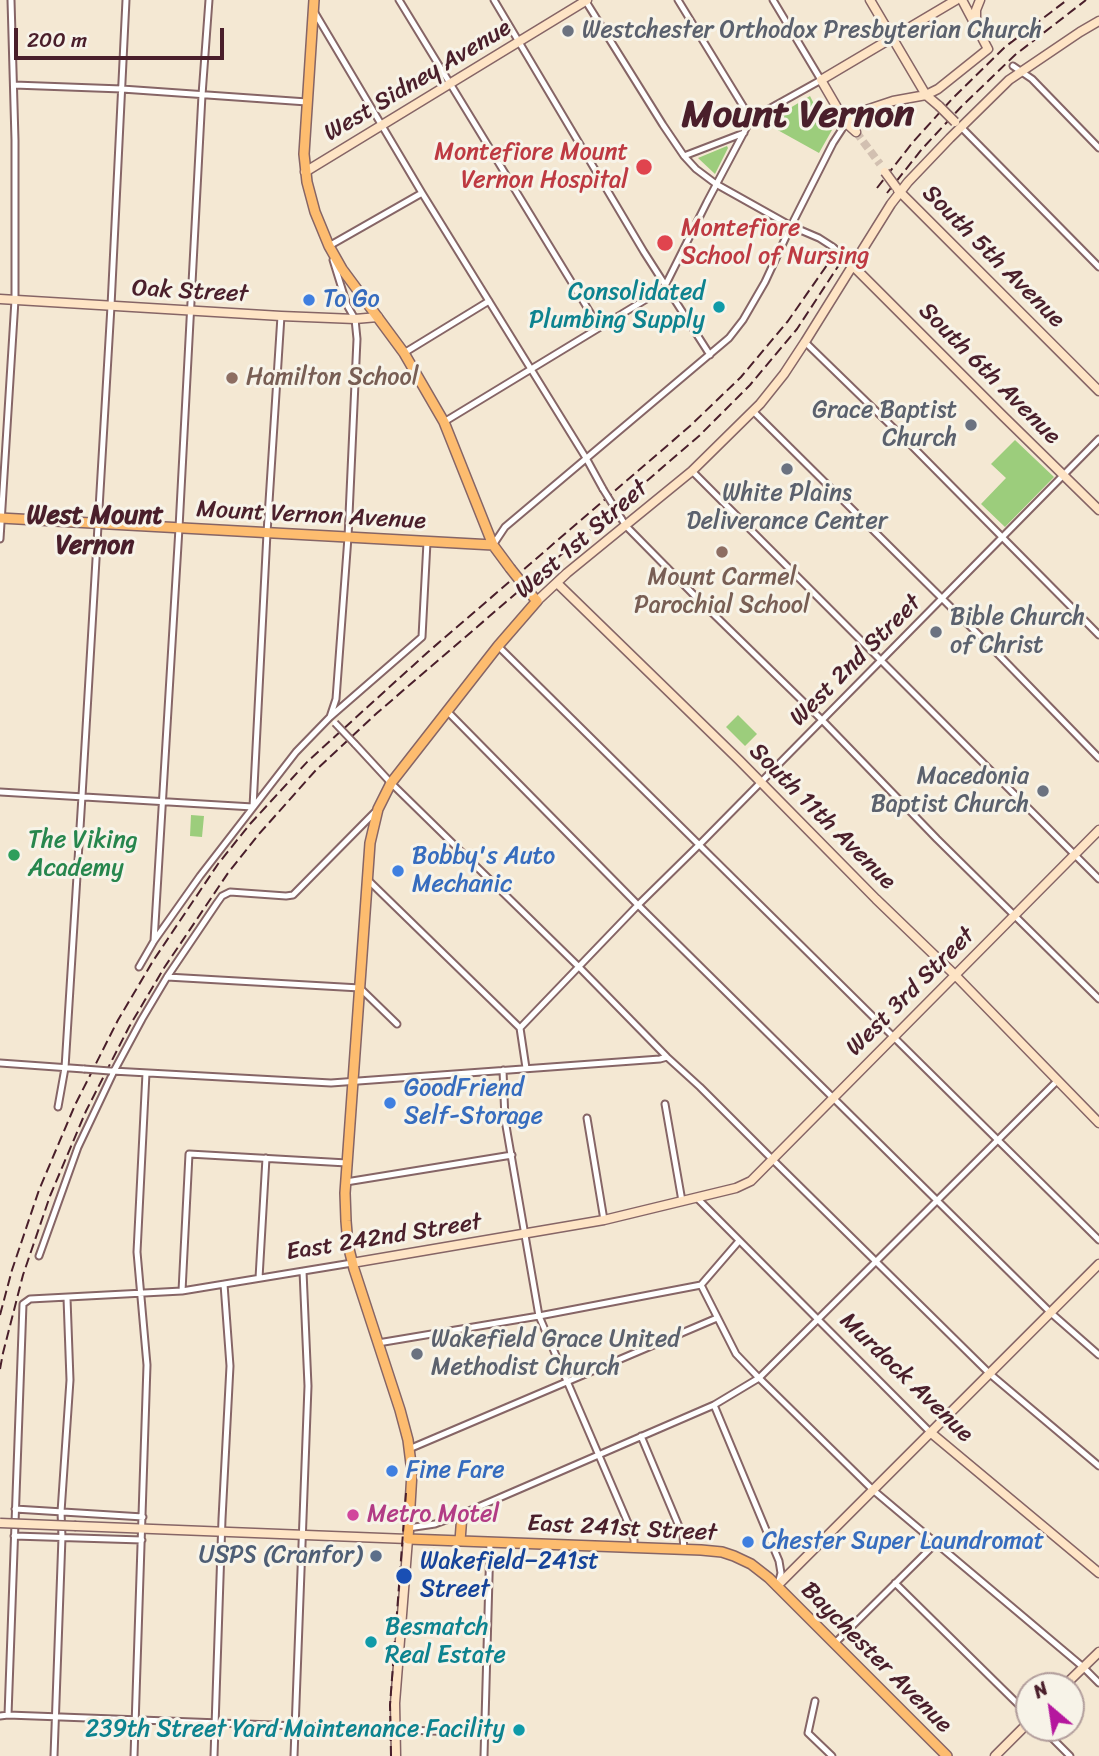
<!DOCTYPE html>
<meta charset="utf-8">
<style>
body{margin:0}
#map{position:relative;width:1099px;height:1756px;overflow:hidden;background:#f4e8d3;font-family:Sriracha,sans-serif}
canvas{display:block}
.north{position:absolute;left:1015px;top:1672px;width:70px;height:70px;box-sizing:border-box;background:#f7f3e8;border:2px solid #b29e9c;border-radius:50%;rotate:331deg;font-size:19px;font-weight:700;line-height:28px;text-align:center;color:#4a1f2b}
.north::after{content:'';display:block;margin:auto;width:24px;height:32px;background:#b5179e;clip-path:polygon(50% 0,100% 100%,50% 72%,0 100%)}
.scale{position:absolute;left:14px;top:28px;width:210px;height:32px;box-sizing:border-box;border:4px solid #4a1f2b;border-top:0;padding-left:9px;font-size:21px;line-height:24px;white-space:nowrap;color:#4a1f2b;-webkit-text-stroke:5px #f7f3e8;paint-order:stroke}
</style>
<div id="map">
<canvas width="1099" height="1756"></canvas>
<div class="north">N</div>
<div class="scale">200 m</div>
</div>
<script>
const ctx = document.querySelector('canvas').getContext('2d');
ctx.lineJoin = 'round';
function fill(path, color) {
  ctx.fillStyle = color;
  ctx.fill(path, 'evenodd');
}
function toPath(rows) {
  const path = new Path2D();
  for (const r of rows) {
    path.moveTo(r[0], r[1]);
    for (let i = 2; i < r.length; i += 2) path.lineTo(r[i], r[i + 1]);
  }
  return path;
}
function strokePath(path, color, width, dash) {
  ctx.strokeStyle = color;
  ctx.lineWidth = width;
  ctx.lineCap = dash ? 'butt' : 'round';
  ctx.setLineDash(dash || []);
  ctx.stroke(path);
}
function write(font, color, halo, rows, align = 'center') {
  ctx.font = font + ' Sriracha,sans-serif';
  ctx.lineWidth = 6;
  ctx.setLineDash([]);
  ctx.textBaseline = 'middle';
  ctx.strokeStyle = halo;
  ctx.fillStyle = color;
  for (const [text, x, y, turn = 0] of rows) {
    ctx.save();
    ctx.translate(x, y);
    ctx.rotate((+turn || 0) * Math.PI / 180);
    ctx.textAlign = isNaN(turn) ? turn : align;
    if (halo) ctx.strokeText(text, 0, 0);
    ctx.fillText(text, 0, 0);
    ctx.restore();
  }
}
fill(toPath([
 [810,96,819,114,832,130,819,153,765,123],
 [727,146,728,148,715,174,698,158],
 [1015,440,1054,477,1005,527,981,504,1006,478,991,464],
 [738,715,757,734,745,746,726,727],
 [191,815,204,816,202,837,190,836]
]), '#9ccd7c');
strokePath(toPath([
 [856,132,880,164]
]), '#d2c0b1', 8, [8, 4]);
const street = toPath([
 [399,0,599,327],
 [494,0,644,252,710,355],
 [585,0,663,125,684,156,696,169,716,184,791,226,819,238,833,247],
 [678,0,751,119],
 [315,13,422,193,586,458,603,489],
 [1013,66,1032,79,1099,148],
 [14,85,122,89,307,102],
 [751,119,821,80,773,0],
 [961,127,1099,267],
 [684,156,744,133],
 [329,247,329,246,422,193],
 [805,342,912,446,1099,635],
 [404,353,489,301],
 [753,411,996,652,1099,758],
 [444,422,658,292,666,284,707,202,751,119],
 [692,471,1099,879],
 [621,518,626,526,695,596,822,720,937,839,1099,999],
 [0,539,15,300,15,140,11,0],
 [493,545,505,527,729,338,743,320,765,282,791,226,833,143,846,123],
 [498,646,1099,1240],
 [447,711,638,905,899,1163,1051,1313,1099,1355],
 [330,717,336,699,348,537,357,339,355,319,347,305,333,260],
 [355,744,391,783,578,966,667,1057,700,1087,773,1160,990,1374,1099,1466],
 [0,792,253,807],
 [253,807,267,533,281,316],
 [367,879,520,1028],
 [154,941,179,528,202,95,209,0],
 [139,967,154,941,200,876,296,752,330,717,422,637,427,542],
 [167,977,360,988,397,1024],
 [0,1063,84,1069],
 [526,1068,520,1028,638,905,700,844,1099,439],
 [503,1070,505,1120,539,1316,631,1530,634,1540,634,1548],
 [112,1071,331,1083,660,1059,667,1057],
 [665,1104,682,1201],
 [58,1107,65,1068,82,796,111,306,126,0],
 [587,1118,604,1220],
 [346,1182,512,1155],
 [697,1198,930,1432],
 [39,1256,78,1147,114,1071,142,1019,167,977,217,903,222,896,230,892,286,896,293,895,376,811],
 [259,1278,266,1158],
 [701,1285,736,1354,759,1378,873,1490,1083,1667,1099,1683],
 [182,1291,189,1154,347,1163],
 [378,1343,539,1316,701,1285,739,1241],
 [714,1405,779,1561,781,1573,778,1584],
 [641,1436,683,1536,684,1550],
 [409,1449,717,1318],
 [15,1509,143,1517],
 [408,1528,435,1524,462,1514,714,1405,759,1378,1058,1080],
 [14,1536,142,1540],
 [895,1583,1029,1715],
 [834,1644,936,1543],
 [815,1701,808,1733,832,1756],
 [8,1715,23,1304,30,1299,182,1291,352,1263],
 [0,1716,8,1715,485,1733],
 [1042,1728,1070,1756],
 [54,1756,62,1537,61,1512,70,1380,67,1298],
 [134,1756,147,1365,137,1252,146,1073],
 [214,1756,222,1519,230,1366,224,1284],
 [294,1756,308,1386,303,1271],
 [484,1756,490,1542]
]);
const secondary = toPath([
 [870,0,926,95,939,106],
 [976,23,976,10,980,0],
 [846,123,851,117,860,112,893,101,926,95,938,89,988,49,962,0],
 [856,132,846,123,821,80,956,0],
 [305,172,587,0],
 [898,190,1099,391],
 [853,266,1001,414,1099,510],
 [0,299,281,316,355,319,378,317],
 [557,583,739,760,876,899,955,975,1099,1123],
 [537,601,567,573,692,471,760,404,784,374,805,342,891,204,908,182,950,138,1009,80,1080,32,1099,21],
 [352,1263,604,1220,736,1188,751,1181,1099,830],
 [930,1432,1099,1573],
 [76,1526,408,1539,395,1703,396,1756],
 [777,1586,1099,1264],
 [1064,1686,1099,1652],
 [995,1756,1029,1722]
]);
const primary = toPath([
 [314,0,304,154,307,182,315,212,329,246,342,269,404,353,444,422,493,545,510,568],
 [0,518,493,545],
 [529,592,537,601,498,646,391,783,378,809,370,843,345,1193,346,1221,348,1245,354,1269,400,1410,408,1440,412,1472,408,1539,701,1550,722,1552,734,1556,751,1564,769,1578,947,1756],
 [460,1541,462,1514]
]);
strokePath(street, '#866566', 9);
strokePath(secondary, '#866566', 11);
strokePath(primary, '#866566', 12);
strokePath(street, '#fff', 5);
strokePath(secondary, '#fee4c5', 8);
strokePath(primary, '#fdbc6f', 9);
strokePath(toPath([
 [877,188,913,142,952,99,1005,47,1067,0],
 [887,193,922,149,961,107,1015,55,1086,0],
 [0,1315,12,1270,39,1190,75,1105,118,1020,153,961,218,864,250,824,308,761,428,652,690,426,741,377,788,321,834,255],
 [0,1369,3,1353,23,1275,50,1196,86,1111,129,1027,164,968,228,873,259,834,316,770,377,713,699,436,750,385,797,329,852,245],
 [391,1756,390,1705,406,1493]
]), '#4a1f2b', 2, [10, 5]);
const streetBridge = toPath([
 [833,247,847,260],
 [603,489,621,518],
 [335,723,355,744],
 [84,1069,110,1071]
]);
const secondaryBridge = toPath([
 [939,106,955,122],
 [885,172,896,187],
 [0,1523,76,1526]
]);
const primaryBridge = toPath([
 [510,568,529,592]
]);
strokePath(streetBridge, '#866566', 9, []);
strokePath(secondaryBridge, '#866566', 11, []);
strokePath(primaryBridge, '#866566', 12, []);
strokePath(streetBridge, '#fff', 5);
strokePath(secondaryBridge, '#fee4c5', 8);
strokePath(primaryBridge, '#fdbc6f', 9);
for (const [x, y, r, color] of [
 [568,31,7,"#6b7280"],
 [644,167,9,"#e0444e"],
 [665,243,9,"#e0444e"],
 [309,300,7,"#3f7fe0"],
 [719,307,7,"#0f9aa8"],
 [232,378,7,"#8d6e63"],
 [971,425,7,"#6b7280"],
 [787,469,7,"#6b7280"],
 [722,552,7,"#8d6e63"],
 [936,632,7,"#6b7280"],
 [1043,791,7,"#6b7280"],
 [14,855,7,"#2e9e5b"],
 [398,871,7,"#3f7fe0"],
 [390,1103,7,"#3f7fe0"],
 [417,1354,7,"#6b7280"],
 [392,1471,7,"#3f7fe0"],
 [353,1515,7,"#d1479c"],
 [748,1542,7,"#3f7fe0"],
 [376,1556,7,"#5c6f8a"],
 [404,1576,9,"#1a4fb4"],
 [371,1642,7,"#0f9aa8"],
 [519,1730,7,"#0f9aa8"]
]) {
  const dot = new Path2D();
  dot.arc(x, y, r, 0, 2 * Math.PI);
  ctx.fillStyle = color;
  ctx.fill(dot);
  strokePath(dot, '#f7f3e8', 2.5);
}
write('24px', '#5b616d', '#f7f3e8', [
 ["Westchester Orthodox Presbyterian Church",582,31],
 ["Grace Baptist",957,411,"right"],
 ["Church",957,439,"right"],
 ["White Plains",787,494,"center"],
 ["Deliverance Center",787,522,"center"],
 ["Bible Church",950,618],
 ["of Christ",950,646],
 ["Macedonia",1029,777,"right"],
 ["Baptist Church",1029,805,"right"],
 ["Wakefield Grace United",431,1340],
 ["Methodist Church",431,1368]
], 'left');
write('24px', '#4a1f2b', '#f7f3e8', [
 ["West Sidney Avenue",418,81,-31],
 ["South 5th Avenue",993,257,45],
 ["Oak Street",190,292,3],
 ["South 6th Avenue",989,374,45],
 ["Mount Vernon Avenue",311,516,3],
 ["West 1st Street",582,540,-41],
 ["West 2nd Street",856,661,-45],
 ["South 11th Avenue",822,817,45],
 ["West 3rd Street",911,992,-45],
 ["East 242nd Street",384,1238,-9],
 ["Murdock Avenue",906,1378,44],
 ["East 241st Street",622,1529,3],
 ["Baychester Avenue",876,1658,45]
]);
write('24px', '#be3a42', '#f7f3e8', [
 ["Montefiore Mount",628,153],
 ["Vernon Hospital",628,181],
 ["Montefiore",681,229,"left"],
 ["School of Nursing",681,257,"left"]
], 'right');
write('24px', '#0d838f', '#f7f3e8', [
 ["Consolidated",705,293],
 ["Plumbing Supply",705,321],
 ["Besmatch",385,1628,"left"],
 ["Real Estate",385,1656,"left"],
 ["239th Street Yard Maintenance Facility",505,1730]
], 'right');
write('24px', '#366cbe', '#f7f3e8', [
 ["To Go",323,300],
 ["Bobby's Auto",412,857],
 ["Mechanic",412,885],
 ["GoodFriend",404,1089],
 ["Self-Storage",404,1117],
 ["Fine Fare",406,1471],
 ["Chester Super Laundromat",762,1542]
], 'left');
write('24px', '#785e54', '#f7f3e8', [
 ["Hamilton School",246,378],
 ["Mount Carmel",722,578,"center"],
 ["Parochial School",722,606,"center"]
], 'left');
write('24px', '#27864d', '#f7f3e8', [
 ["The Viking",28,841],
 ["Academy",28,869]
], 'left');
write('24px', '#b23c85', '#f7f3e8', [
 ["Metro Motel",367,1515]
], 'left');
write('24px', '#4e5e75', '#f7f3e8', [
 ["USPS (Cranfor)",362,1556]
], 'right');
write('24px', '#164399', '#f7f3e8', [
 ["Wakefield–241st",420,1562],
 ["Street",420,1590]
], 'left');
write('bold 26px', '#4a1f2b', '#f7f3e8', [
 ["West Mount",95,516],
 ["Vernon",95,546]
]);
write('bold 38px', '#4a1f2b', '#f7f3e8', [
 ["Mount Vernon",798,116]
]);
</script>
